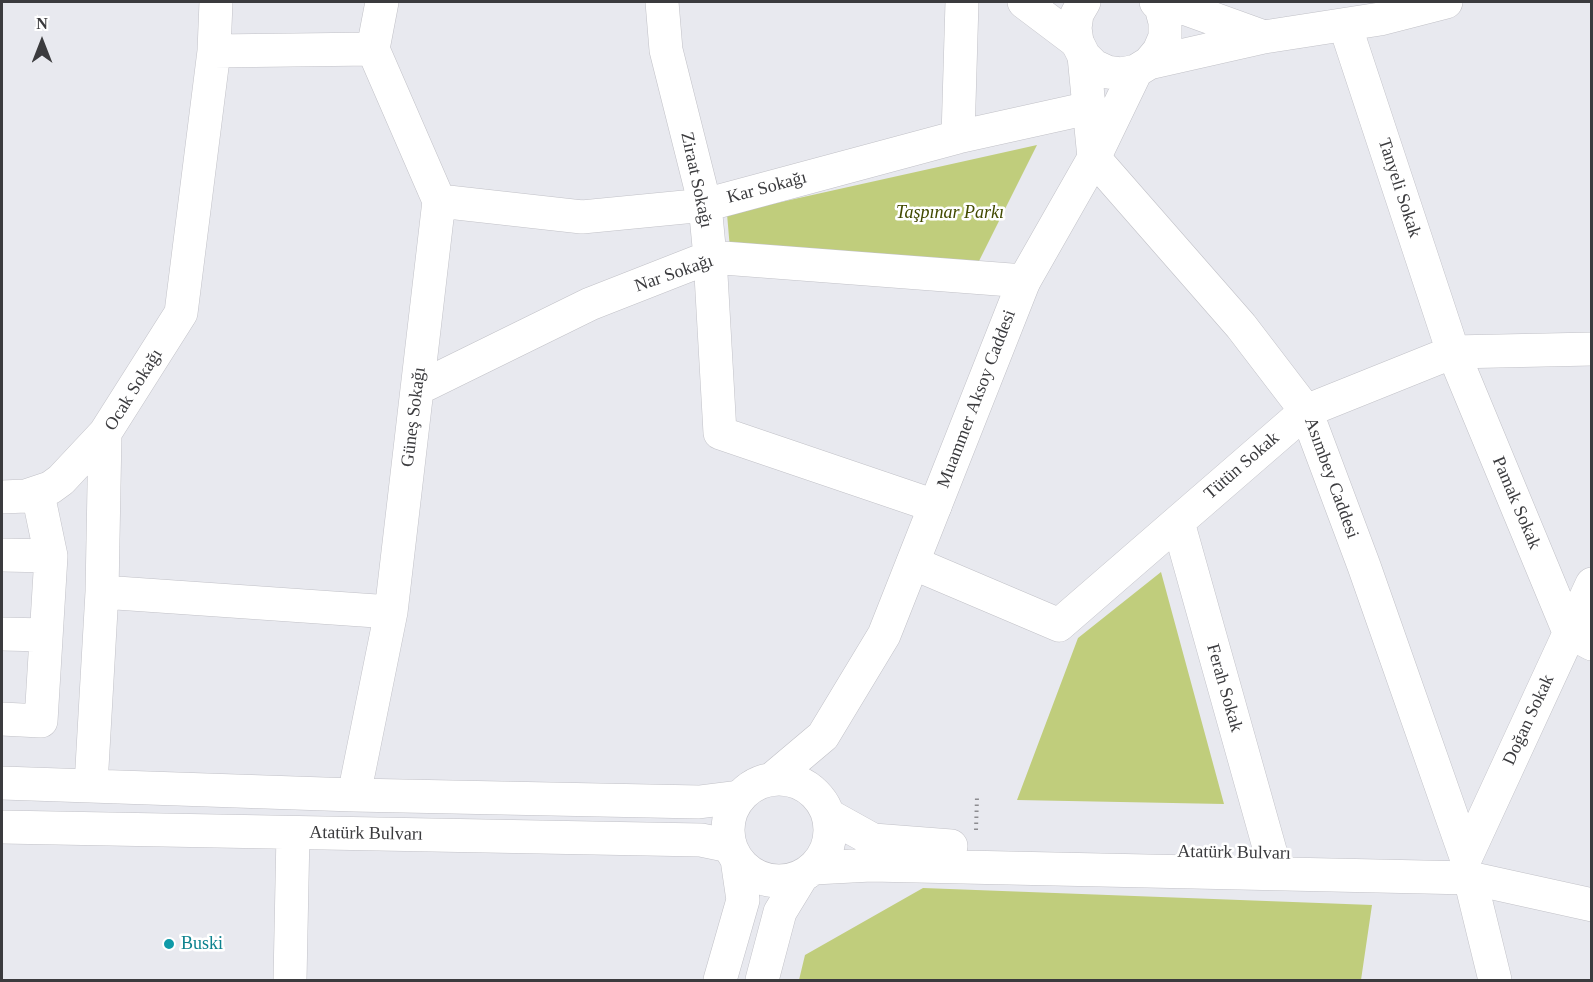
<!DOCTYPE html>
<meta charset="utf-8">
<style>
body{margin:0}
#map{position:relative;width:1593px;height:982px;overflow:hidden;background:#e8e9ef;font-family:Georgia,serif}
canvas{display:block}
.frame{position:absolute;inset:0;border:3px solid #3b3b3e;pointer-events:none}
.north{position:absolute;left:12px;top:12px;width:60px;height:60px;-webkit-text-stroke:4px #fff;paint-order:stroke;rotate:0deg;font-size:16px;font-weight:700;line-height:24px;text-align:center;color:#3b3b3e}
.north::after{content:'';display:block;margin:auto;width:21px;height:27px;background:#3b3b3e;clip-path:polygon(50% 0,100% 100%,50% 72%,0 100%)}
</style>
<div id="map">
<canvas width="1593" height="982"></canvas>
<div class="frame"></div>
<div class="north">N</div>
</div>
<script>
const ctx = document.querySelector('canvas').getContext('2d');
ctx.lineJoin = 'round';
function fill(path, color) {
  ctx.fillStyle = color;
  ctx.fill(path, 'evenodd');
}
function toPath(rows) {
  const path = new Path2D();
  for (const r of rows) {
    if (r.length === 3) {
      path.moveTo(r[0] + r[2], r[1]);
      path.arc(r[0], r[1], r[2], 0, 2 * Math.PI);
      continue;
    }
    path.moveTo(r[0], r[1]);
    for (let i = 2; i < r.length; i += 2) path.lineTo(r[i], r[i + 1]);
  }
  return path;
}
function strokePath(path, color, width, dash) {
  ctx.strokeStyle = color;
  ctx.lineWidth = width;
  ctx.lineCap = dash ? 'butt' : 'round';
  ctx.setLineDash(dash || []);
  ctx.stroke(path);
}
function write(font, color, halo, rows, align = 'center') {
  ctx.font = font + ' Georgia,serif';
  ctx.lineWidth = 5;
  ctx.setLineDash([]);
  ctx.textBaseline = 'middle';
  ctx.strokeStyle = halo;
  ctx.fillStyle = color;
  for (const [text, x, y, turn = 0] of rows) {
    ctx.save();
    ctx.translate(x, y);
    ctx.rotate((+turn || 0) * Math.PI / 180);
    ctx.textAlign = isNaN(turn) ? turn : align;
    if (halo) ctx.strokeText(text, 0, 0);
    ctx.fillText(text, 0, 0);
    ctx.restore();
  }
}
fill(toPath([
 [1037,145,978,263,730,249,727,214],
 [1161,572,1224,804,1017,800,1078,638],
 [923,888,1372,905,1361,980,799,980,805,955]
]), '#c0cd7c');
const minor = toPath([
 [662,2,666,50,705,205,710,257,720,433,935,506],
 [1024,2,1077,42],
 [1345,25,1453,352,1569,632,1592,644],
 [214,51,373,49,382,2],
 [958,137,962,2],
 [1094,158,1241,326,1306,411,1364,566,1466,857],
 [439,201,582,217,705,205,958,137,1089,108],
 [417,389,590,304,710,257,1024,281],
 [2,497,26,496,50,488,61,480,105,433],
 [1178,522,1271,854],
 [2,555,51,556],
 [913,563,1059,625,1306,411,1453,352,1592,349],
 [102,592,391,612],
 [2,634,46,635],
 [2,719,41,721,51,556,38,494],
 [2,783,354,795,699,802,739,797],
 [91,785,102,592,105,433,181,313,214,51,216,2],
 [354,795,391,612,439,201,373,49],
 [2,827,701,840,730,846],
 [1466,857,1592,584],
 [1470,878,1495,980],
 [290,980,293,833]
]);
const major = toPath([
 [1084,2,1077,14,1075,28,1077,42,1084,56,1094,66,1107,72,1122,74,1136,71,1149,63,1159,51,1165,37,1165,22,1161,7,1156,2],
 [1167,2,1264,37],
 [1084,56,1094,158],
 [1149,63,1264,37,1380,19,1446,2],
 [779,830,51],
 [772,779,823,736,884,635,1024,281,1094,158,1136,71],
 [828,815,873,840,951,846],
 [814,868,871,865,1470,878,1592,905],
 [720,980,743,900,737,859],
 [762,980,780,912,802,876]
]);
strokePath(minor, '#c1c1c7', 34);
strokePath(major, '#c1c1c7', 34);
strokePath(toPath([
 [976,830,977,797]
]), '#8c8c90', 4, [1.5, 4.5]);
strokePath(minor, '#fff', 33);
strokePath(major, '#fff', 33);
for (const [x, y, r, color] of [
 [169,944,6,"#0f9aa8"]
]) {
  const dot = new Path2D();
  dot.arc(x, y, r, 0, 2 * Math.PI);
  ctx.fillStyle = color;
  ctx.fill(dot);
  strokePath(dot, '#fff', 2);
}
write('18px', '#3b3b3e', '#fff', [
 ["Ziraat Sokağı",696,180,78],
 ["Kar Sokağı",767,188,-15],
 ["Tanyeli Sokak",1399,188,72],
 ["Nar Sokağı",674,274,-19],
 ["Ocak Sokağı",134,390,-58],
 ["Muammer Aksoy Caddesi",977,399,-69],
 ["Güneş Sokağı",414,417,-83],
 ["Tütün Sokak",1242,466,-41],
 ["Asımbey Caddesi",1331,478,70],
 ["Pamak Sokak",1516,503,67],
 ["Ferah Sokak",1224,688,74],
 ["Doğan Sokak",1529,720,-65],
 ["Atatürk Bulvarı",366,834,1],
 ["Atatürk Bulvarı",1234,853,1]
]);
write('italic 18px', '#424a00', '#fff', [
 ["Taşpınar Parkı",950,213]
]);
write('18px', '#0d838f', '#fff', [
 ["Buski",181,944]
], 'left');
</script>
